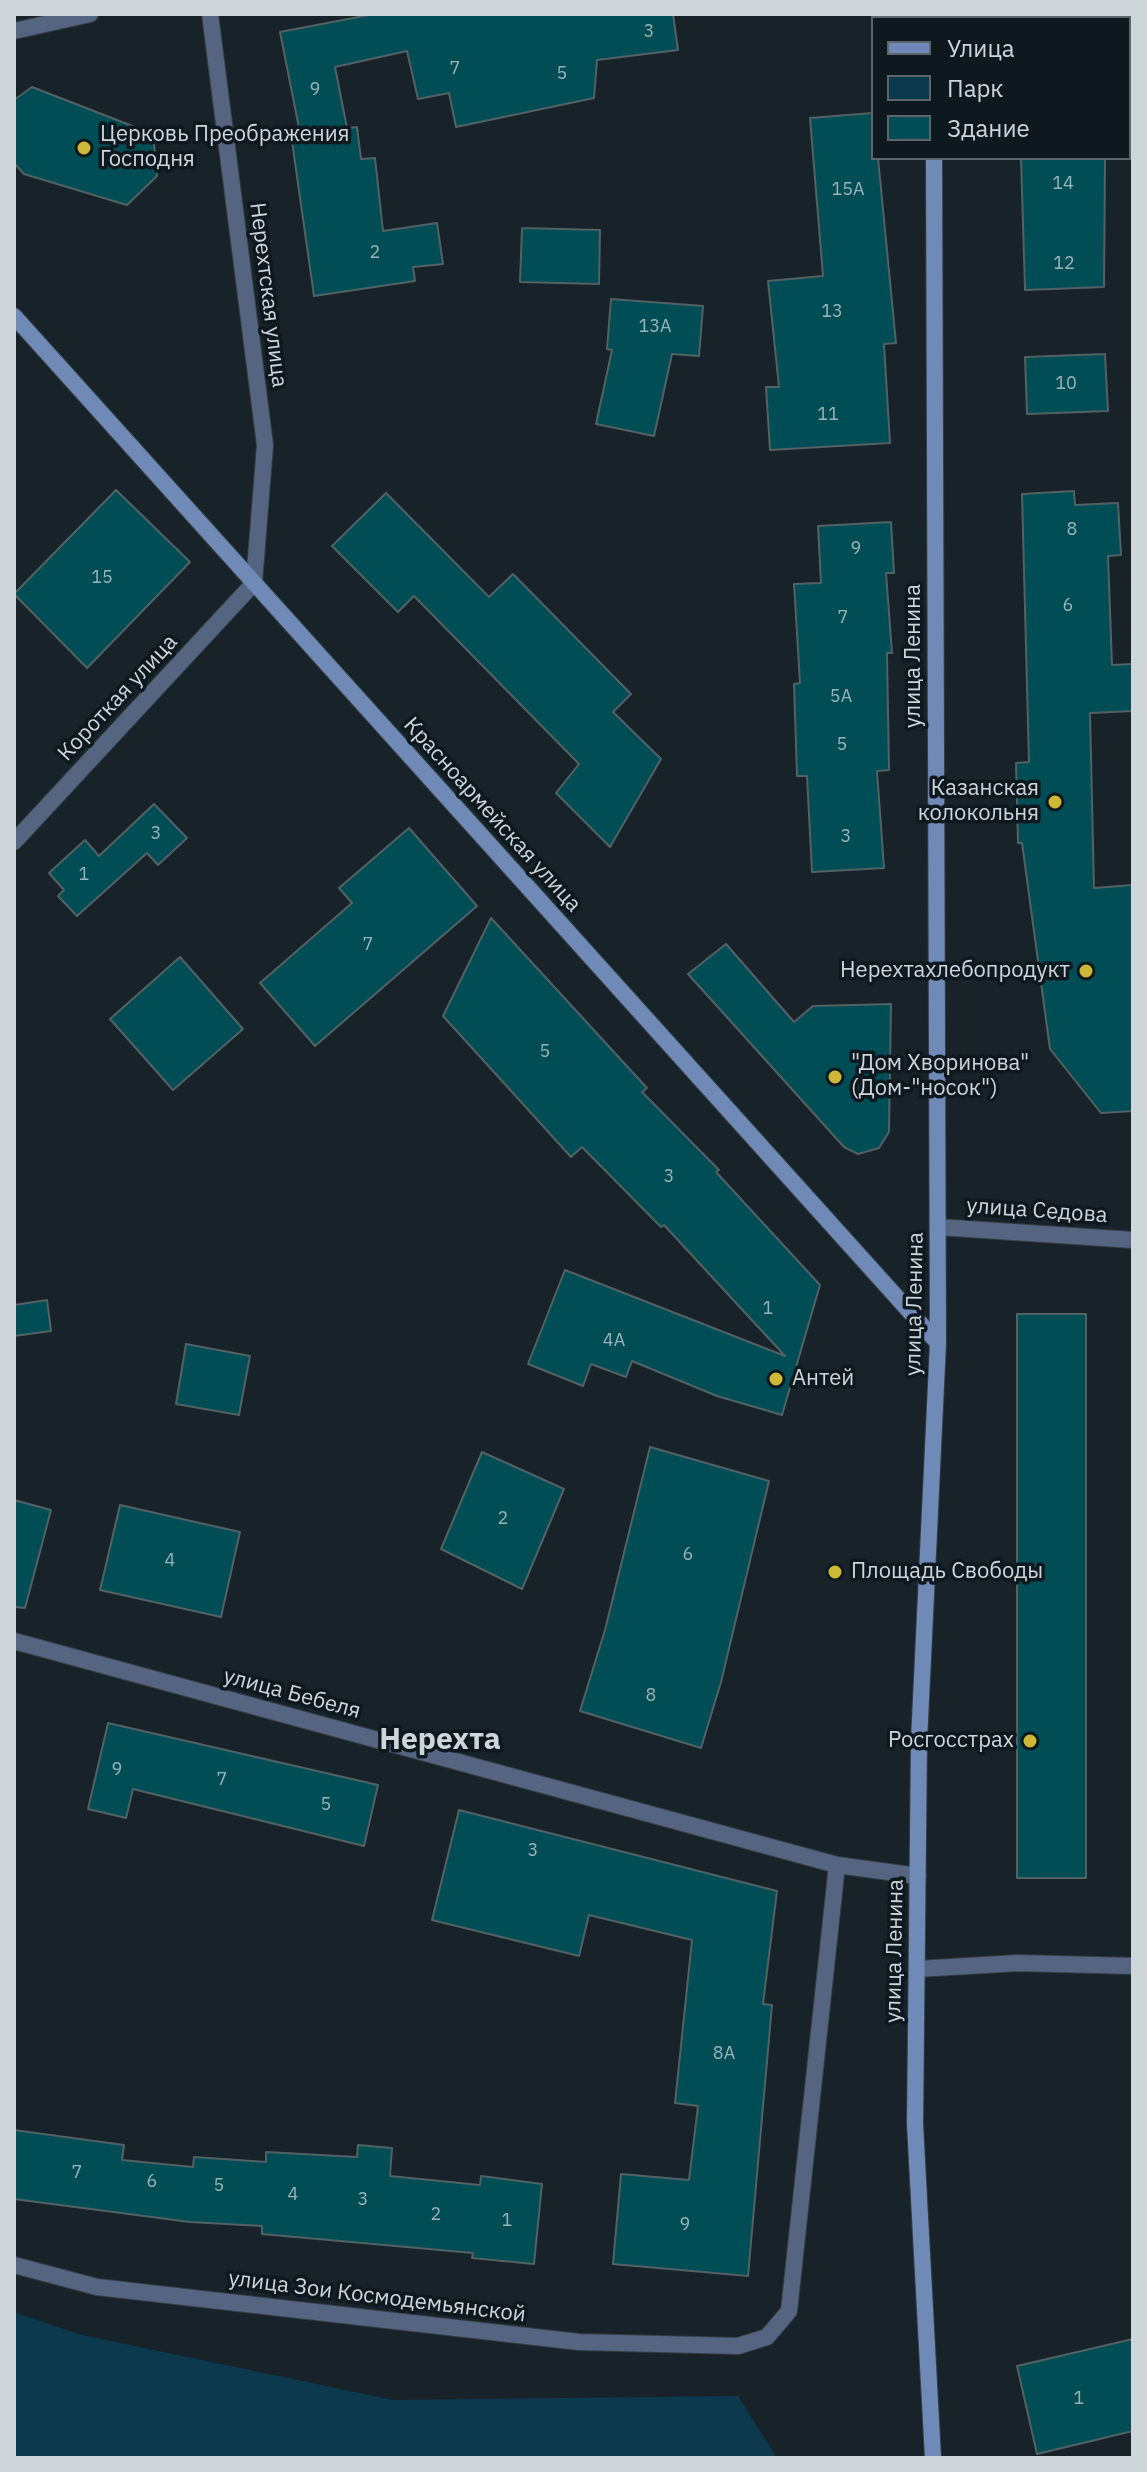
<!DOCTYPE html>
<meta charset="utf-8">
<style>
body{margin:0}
#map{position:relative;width:1147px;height:2472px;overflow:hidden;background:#182229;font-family:"IBM Plex Sans",sans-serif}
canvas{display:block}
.frame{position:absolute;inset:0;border:16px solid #cfd6da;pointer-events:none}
.legend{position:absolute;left:871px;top:16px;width:260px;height:144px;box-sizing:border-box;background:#0e191f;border:2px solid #5b656a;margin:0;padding:10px 14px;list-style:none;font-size:24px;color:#cfd6da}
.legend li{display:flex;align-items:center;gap:16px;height:40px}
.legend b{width:40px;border:2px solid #5b656a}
</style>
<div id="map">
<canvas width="1147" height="2472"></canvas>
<div class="frame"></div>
<ul class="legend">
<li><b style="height:10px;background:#708ab8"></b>Улица</li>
<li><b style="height:22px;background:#0d394e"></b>Парк</li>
<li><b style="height:22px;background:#004d56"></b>Здание</li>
</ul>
</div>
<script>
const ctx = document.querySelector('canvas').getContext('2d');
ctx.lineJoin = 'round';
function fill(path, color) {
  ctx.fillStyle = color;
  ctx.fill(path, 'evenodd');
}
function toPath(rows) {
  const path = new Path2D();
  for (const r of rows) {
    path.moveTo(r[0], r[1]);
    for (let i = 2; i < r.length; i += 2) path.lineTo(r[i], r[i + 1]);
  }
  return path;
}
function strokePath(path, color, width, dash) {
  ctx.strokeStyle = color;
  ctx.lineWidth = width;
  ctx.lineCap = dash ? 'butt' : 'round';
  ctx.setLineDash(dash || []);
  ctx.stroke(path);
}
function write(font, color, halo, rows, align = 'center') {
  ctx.font = font + ' "IBM Plex Sans",sans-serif';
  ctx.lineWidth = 7;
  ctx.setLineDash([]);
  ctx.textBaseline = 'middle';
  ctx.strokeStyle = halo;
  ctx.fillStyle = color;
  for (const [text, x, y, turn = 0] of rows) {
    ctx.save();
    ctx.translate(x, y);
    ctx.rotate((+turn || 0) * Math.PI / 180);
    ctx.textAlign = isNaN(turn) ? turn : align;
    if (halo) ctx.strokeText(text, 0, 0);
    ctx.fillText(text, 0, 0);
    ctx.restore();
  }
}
fill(toPath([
 [14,2312,82,2335,393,2400,738,2396,777,2458,14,2458]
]), '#0d394e');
const building = toPath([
 [374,14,673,14,678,50,597,60,594,98,456,127,449,93,418,99,407,51,335,67,347,128,357,127,361,159,375,158,383,231,437,223,443,264,413,267,415,281,314,296,291,134,300,133,280,32,374,14],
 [32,87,153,134,157,176,127,205,24,174,14,163,14,100,32,87],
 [873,113,873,158,878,158,896,343,884,344,890,443,770,450,766,387,779,387,768,281,823,276,810,118,873,113],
 [1021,158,1105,158,1104,287,1025,290,1021,158],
 [522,228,600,230,599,284,520,282,522,228],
 [611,299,703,306,699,356,672,354,654,436,596,424,612,350,607,349,611,299],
 [1105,354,1108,411,1027,414,1025,357,1105,354],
 [116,490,190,562,87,668,14,594,116,490],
 [1074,491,1075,505,1118,503,1121,555,1108,556,1112,665,1133,664,1133,711,1090,713,1094,888,1133,885,1133,1111,1101,1113,1050,1049,1022,843,1018,843,1016,763,1029,762,1022,494,1074,491],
 [386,493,489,597,513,574,631,694,613,712,661,759,610,847,556,793,579,764,414,596,398,612,332,546,386,493],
 [891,522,894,573,886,573,892,653,887,653,889,770,877,771,884,868,812,872,807,776,797,776,794,684,800,683,794,584,821,583,818,526,891,522],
 [154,804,187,838,158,865,147,853,77,916,58,896,64,890,49,873,85,840,99,856,154,804],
 [409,828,477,906,315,1046,260,983,352,903,339,888,409,828],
 [491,918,647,1088,642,1092,719,1170,716,1172,820,1285,782,1415,717,1396,632,1361,626,1377,591,1364,583,1386,528,1364,565,1270,785,1356,664,1225,661,1227,582,1147,571,1157,443,1016,491,918],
 [726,944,794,1022,813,1006,891,1004,889,1132,879,1148,858,1154,844,1147,688,974,726,944],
 [180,957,243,1029,173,1090,110,1019,180,957],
 [47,1300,51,1331,14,1336,14,1305,47,1300],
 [1017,1314,1086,1314,1086,1878,1017,1878,1017,1314],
 [186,1344,250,1356,239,1415,176,1404,186,1344],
 [650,1447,769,1481,721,1682,701,1748,580,1711,605,1630,650,1447],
 [482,1452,564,1489,522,1589,441,1549,482,1452],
 [14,1500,51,1510,25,1608,14,1607,14,1500],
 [120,1505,240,1532,221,1617,100,1590,120,1505],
 [108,1723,378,1785,364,1846,133,1789,126,1818,88,1809,108,1723],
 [459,1810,777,1891,763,2004,772,2005,748,2276,613,2264,621,2174,689,2180,698,2106,675,2103,692,1940,589,1915,579,1956,432,1920,459,1810],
 [14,2130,124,2145,122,2160,193,2167,194,2157,266,2162,266,2152,357,2157,358,2145,392,2148,390,2176,480,2185,481,2176,542,2184,534,2264,472,2258,473,2253,262,2234,262,2226,190,2222,14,2199,14,2130],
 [1133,2339,1133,2431,1037,2454,1017,2366,1133,2339]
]);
fill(building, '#004d56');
strokePath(building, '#526264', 2);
const street = toPath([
 [14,31,90,14],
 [14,842,254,583,265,445,210,14],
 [938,1227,1133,1240],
 [14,1641,837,1865,918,1876],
 [917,1969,1018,1963,1133,1966],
 [14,2265,97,2287,579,2342,738,2346,767,2337,789,2311,837,1865]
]);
const secondary = toPath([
 [933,14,934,18],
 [14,316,938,1343],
 [933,2458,915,2124,919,1741,938,1343,934,158]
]);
strokePath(street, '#353f45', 18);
strokePath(secondary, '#353f45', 18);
strokePath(street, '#546481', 16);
strokePath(secondary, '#708ab8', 16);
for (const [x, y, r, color] of [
 [84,148,8,"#ceb837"],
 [1055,802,8,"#ceb837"],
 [1086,971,8,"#ceb837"],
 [835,1077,8,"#ceb837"],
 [776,1379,8,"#ceb837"],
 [835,1572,8,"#ceb837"],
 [1030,1741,8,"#ceb837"]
]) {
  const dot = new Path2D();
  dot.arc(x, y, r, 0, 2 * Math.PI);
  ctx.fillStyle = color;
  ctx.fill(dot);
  strokePath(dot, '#0e191f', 3);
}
write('18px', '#9bb4b9', null, [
 ["3",649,32],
 ["7",455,69],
 ["5",562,74],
 ["9",315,90],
 ["14",1063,184],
 ["15А",848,190],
 ["2",375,253],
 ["12",1064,264],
 ["13",832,312],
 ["13А",655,327],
 ["10",1066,384],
 ["11",828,415],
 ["8",1072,530],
 ["9",856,549],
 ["15",102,578],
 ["6",1068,606],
 ["7",843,618],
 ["5А",841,697],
 ["5",842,745],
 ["3",156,834],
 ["3",846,837],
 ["1",84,875],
 ["7",368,945],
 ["5",545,1052],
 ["3",669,1177],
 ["1",768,1309],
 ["4А",614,1341],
 ["2",503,1519],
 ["6",688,1555],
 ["4",170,1561],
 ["8",651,1696],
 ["9",117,1770],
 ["7",222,1780],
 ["5",326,1805],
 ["3",533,1851],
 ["8А",724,2054],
 ["7",77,2173],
 ["6",152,2182],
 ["5",219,2186],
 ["4",293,2195],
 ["3",363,2200],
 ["2",436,2215],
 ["1",507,2221],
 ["9",685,2225],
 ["1",1079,2399]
]);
write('22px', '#cfd6da', '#0e191f', [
 ["Церковь Преображения",100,135],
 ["Господня",100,160],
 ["Казанская",1039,789,"right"],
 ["колокольня",1039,814,"right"],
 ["Нерехтахлебопродукт",1070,971,"right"],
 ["\"Дом Хворинова\"",851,1064],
 ["(Дом-\"носок\")",851,1089],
 ["Антей",792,1379],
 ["Площадь Свободы",851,1572],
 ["Росгосстрах",1014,1741,"right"]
], 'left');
write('22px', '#cfd6da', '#0e191f', [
 ["Нерехтская улица",268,295,83],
 ["улица Ленина",914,656,-90],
 ["Короткая улица",118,698,-47],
 ["Красноармейская улица",492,815,48],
 ["улица Седова",1037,1211,4],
 ["улица Ленина",915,1304,-89],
 ["улица Бебеля",292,1694,15],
 ["улица Ленина",895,1951,-89],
 ["улица Зои Космодемьянской",377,2297,7]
]);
write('bold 30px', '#cfd6da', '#0e191f', [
 ["Нерехта",440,1740]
]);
</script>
